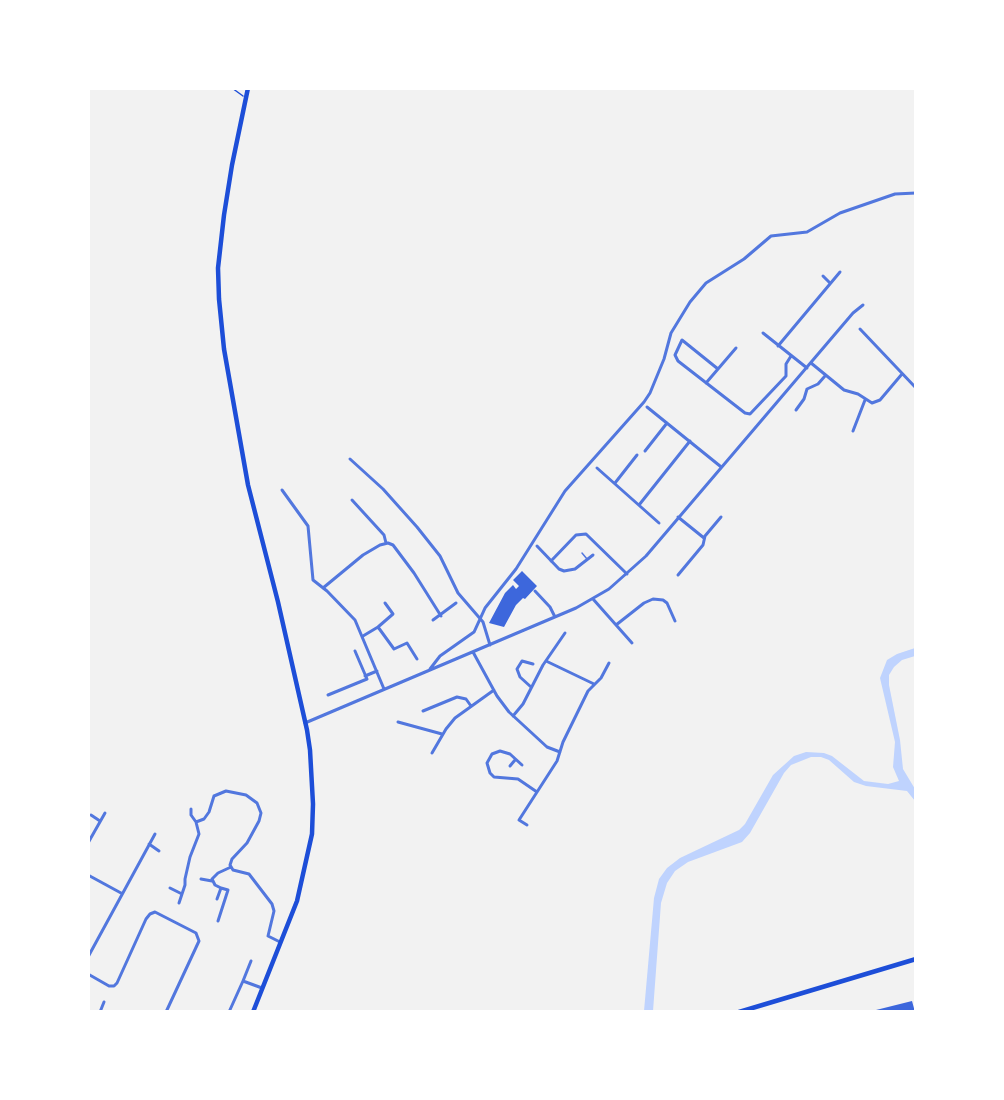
<!DOCTYPE html>
<style>
body{margin:0}
#map{position:relative;width:1004px;height:1100px;overflow:hidden;background:#f2f2f2;font-family:"Nunito Sans",sans-serif}
canvas{display:block}
.frame{position:absolute;inset:0;border:90px solid #fff;pointer-events:none}
</style>
<div id="map">
<canvas width="1004" height="1100"></canvas>
<div class="frame"></div>
</div>
<script>
const ctx = document.querySelector('canvas').getContext('2d');
ctx.lineJoin = 'round';
function fill(path, color) {
  ctx.fillStyle = color;
  ctx.fill(path, 'evenodd');
}
function toPath(rows) {
  const path = new Path2D();
  for (const r of rows) {
    path.moveTo(r[0], r[1]);
    for (let i = 2; i < r.length; i += 2) path.lineTo(r[i], r[i + 1]);
  }
  return path;
}
function strokePath(path, color, width, dash) {
  ctx.strokeStyle = color;
  ctx.lineWidth = width;
  ctx.lineCap = dash ? 'butt' : 'round';
  ctx.setLineDash(dash || []);
  ctx.stroke(path);
}
fill(toPath([
 [915,648,915,656,902,660,894,667,889,675,889,685,900,740,903,769,915,789,915,801,907,791,866,786,854,782,829,760,821,757,811,757,791,765,784,773,750,833,742,842,688,862,675,871,667,883,661,903,653,1011,644,1011,654,898,659,879,667,868,680,858,739,830,745,824,773,775,794,756,806,752,824,753,832,756,864,781,888,784,899,781,893,767,895,742,880,678,887,660,897,654]
]), '#bfd3fe');
fill(toPath([
 [522,571,537,586,525,599,523,598,516,605,504,627,489,623,505,593,513,585,516,589,519,586,513,580],
 [912,1001,915,1012,873,1012,872,1011]
]), '#3d67dc');
strokePath(toPath([
 [232,88,243,96]
]), '#1d4ed8', 1.5);
strokePath(toPath([
 [582,553,587,559]
]), '#5277de', 1.5);
strokePath(toPath([
 [823,276,830,283],
 [860,329,916,388],
 [763,333,807,368],
 [778,346,840,272],
 [811,363,844,390,858,394,872,403,880,400,902,374],
 [718,369,682,340,675,355,678,361,745,413,750,414,786,376,786,364,791,356],
 [706,383,736,348],
 [647,407,720,466],
 [796,410,804,399,807,389,818,384,825,376],
 [853,431,865,400],
 [645,451,667,423],
 [350,459,383,489,417,527,440,556,458,593,483,622,490,645],
 [597,468,659,523],
 [615,483,637,455],
 [282,490,308,526,313,580,327,591,355,620,384,689],
 [352,500,384,535,386,543],
 [639,505,690,441],
 [678,517,704,538],
 [537,546,559,569,564,571,575,569,593,555],
 [551,561,576,535,586,534,627,574],
 [678,575,703,545,705,536,721,517],
 [323,588,363,555,380,545,388,543,393,545,414,573,441,616],
 [535,591,550,607,555,617],
 [593,599,632,643],
 [433,620,456,603],
 [616,625,644,603,653,599,663,600,667,603,675,621],
 [378,627,394,649,407,643,417,659],
 [363,636,378,627,393,614,385,603],
 [473,652,497,696,509,712,547,747,560,752],
 [546,661,594,684],
 [430,669,440,656,474,632,485,608,516,569,565,491,644,402,650,393,664,359,671,333,690,302,706,283,744,259,771,236,807,232,840,213,895,194,916,193],
 [365,676,377,671],
 [531,687,520,677,517,669,522,661,533,664],
 [328,695,367,679,355,651],
 [423,711,457,697,466,699,471,706],
 [513,716,523,704,543,665,565,633],
 [398,722,442,734],
 [305,723,576,608,609,589,646,556,853,313,863,305],
 [432,753,446,729,455,718,494,690],
 [522,765,510,754,500,751,492,754,487,763,490,773,494,777,518,779,537,792],
 [510,766,515,760],
 [191,809,191,815,196,822,204,819,209,812,214,796,226,791,246,795,257,803,261,813,259,821,247,843,232,859,230,865,233,870,249,874,272,904,274,911,268,936,280,942],
 [91,815,100,821],
 [527,825,519,820,557,761,563,742,588,691,601,678,609,663],
 [88,843,105,813],
 [149,844,159,851],
 [88,875,121,893],
 [201,879,212,881],
 [170,888,182,894],
 [217,899,221,888,215,885,212,879,218,873,231,867],
 [179,903,185,885,185,879,190,857,199,834,196,822],
 [218,921,228,890,221,888],
 [88,957,155,834],
 [88,974,109,986,114,986,117,983,146,919,150,914,155,912,196,933,199,941,166,1012],
 [243,981,251,961],
 [100,1012,104,1002],
 [229,1012,243,981,262,988]
]), '#5277de', 3);
strokePath(toPath([
 [248,88,232,165,224,215,218,268,219,299,224,349,248,485,278,602,307,730,310,750,313,804,312,834,297,901,253,1012]
]), '#1d4ed8', 4.5);
strokePath(toPath([
 [739,1012,916,959]
]), '#1d4ed8', 4.5);
</script>
